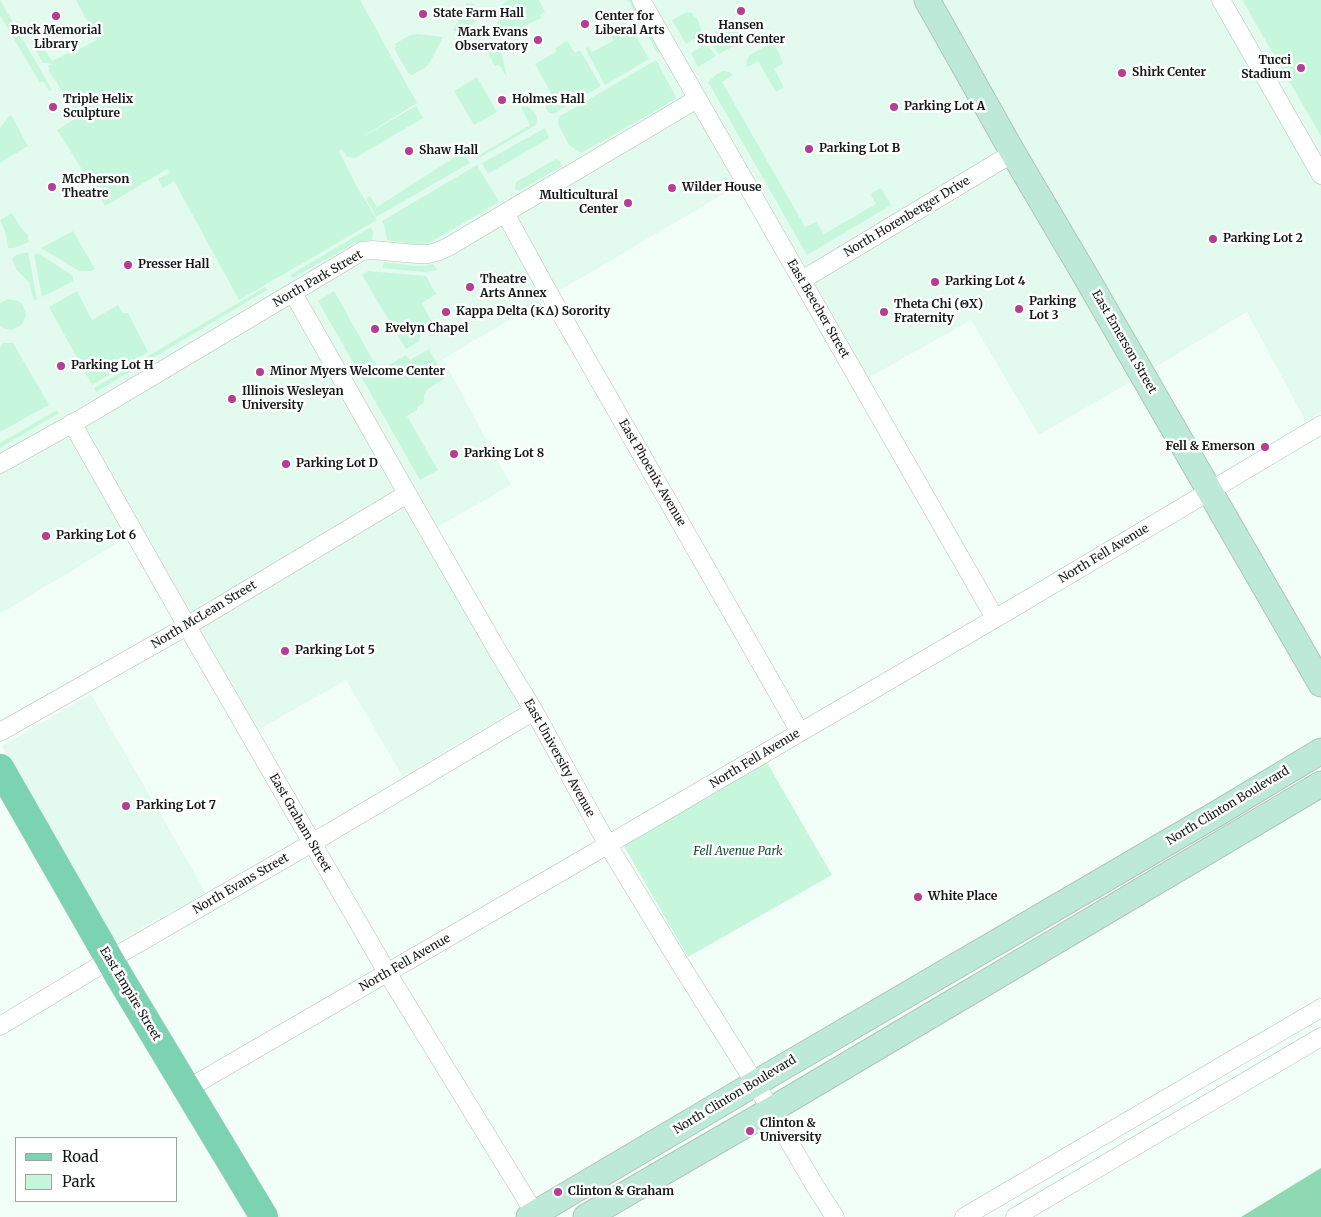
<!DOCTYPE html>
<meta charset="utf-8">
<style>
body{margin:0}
#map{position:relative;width:1321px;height:1217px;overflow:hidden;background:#f2fff8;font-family:Merriweather,serif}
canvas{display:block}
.legend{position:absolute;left:15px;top:1137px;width:162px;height:65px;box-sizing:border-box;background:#fff;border:1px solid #a1a3a2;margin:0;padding:6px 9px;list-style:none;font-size:15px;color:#131916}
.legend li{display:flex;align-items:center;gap:10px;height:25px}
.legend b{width:25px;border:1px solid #a1a3a2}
</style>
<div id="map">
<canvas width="1321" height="1217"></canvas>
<ul class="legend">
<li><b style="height:6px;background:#7bd3b2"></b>Road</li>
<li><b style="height:14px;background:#c6f7dd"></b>Park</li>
</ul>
</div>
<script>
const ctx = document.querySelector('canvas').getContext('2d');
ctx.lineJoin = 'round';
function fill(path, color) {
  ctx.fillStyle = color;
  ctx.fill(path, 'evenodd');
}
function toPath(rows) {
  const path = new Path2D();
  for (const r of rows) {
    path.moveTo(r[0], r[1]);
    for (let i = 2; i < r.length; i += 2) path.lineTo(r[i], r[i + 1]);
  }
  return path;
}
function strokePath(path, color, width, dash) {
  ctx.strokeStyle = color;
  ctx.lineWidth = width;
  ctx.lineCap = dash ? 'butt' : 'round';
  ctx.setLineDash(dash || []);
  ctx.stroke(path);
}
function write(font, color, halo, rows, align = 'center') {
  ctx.font = font + ' Merriweather,serif';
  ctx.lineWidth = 5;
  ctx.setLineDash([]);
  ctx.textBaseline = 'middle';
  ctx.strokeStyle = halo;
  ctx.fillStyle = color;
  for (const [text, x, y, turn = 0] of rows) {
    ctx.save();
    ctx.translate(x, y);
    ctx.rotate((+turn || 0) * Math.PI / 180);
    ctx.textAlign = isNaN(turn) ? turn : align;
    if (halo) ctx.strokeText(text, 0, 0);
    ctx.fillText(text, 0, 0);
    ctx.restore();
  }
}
fill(toPath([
 [0,0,1321,0,1321,413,1306,422,1247,312,1127,384,1039,435,971,320,856,385,739,185,443,359,511,485,429,532,528,702,403,777,346,680,251,734,134,533,0,614],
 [91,694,206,893,114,943,2,746]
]), '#e3fbee');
fill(toPath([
 [0,0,52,90,49,91,43,81,40,83,1,17,0,17],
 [76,0,360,0,417,103,357,140,416,106,423,118,355,158,347,157,342,149,339,151,356,185,377,220,239,300,174,181,163,188,158,179,169,173,167,169,105,206,57,130,76,118,57,83,48,70,50,70,48,66,52,64,43,63,31,42,35,39,41,51,44,49,52,61,68,53,70,54,97,40],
 [508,0,539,0,545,12,540,15,541,18,509,34,506,32,503,34,497,23,500,18,494,12],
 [628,0,631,0,660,52,658,54],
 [1242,0,1321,0,1321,136],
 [466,3,474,4,480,17,464,32,453,31],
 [614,8,638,39,649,59,605,85,585,48,588,47,592,52,613,41,611,35,625,28],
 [687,12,693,13,692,15,697,18,699,22,701,31,699,35,696,38,686,44,672,20],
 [722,23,725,28,728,27,731,33,737,30,743,41,719,54,711,44,715,37,717,25],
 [418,34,443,37,430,62,425,68,412,75,408,73,394,48,396,47,395,44,410,35],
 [481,41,497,43,500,48,507,77,499,65,495,66],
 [567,41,575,53,580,50,601,86,553,114,548,112,546,109,545,102,546,96,551,93,535,64,556,52,555,48],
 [773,42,781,57,780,57,783,63,774,69,784,87,776,92,758,61,747,67,746,64,747,60,750,55],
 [705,45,707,47,708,46,716,56,698,67,691,53],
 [656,60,676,97,674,100,583,152,579,152,569,145,559,126,558,120,560,116],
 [723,71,729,72,733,75,722,82,805,227,815,222,816,222,824,234,876,204,871,195,872,193,881,188,891,205,807,255,708,82,717,74],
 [477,77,497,112,474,125,454,91],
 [526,106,530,108,534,112,537,118,536,125,477,159,476,157,530,125,521,107],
 [11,115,28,146,0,163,0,128,9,116],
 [545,128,549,138,488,174,482,163],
 [463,152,470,163,376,217,366,198,370,196,377,207],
 [556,159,560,161,562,166,519,191,515,189,516,182],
 [477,165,499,202,431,242,423,244,412,244,387,240,385,228,382,221],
 [12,213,22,229,28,235,29,242,14,248,8,248,6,234,0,220],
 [371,227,373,232,372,240,355,243,293,278,290,275],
 [73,231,95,269,92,271,79,271,41,248],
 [28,252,37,299,34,301,29,282,16,269,12,259,16,255],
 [38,253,73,276,73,281,42,297,34,255],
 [384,262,416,266,425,266,433,264,437,270,426,272,412,271,383,268],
 [368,271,426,276,436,294,422,303,437,332,434,334,428,322,419,328,421,333,419,341,406,349,362,275],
 [265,287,267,290,96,392,94,388],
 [77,291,92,320,118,305,122,313,128,313,148,352,92,385,49,307],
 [334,291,379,371,406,355,410,360,429,349,445,378,428,389,424,395,424,403,417,407,417,410,407,416,438,470,420,480,318,301],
 [8,299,18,301,22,304,26,314,23,323,19,327,10,330,5,329,0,326,0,303],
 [3,343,13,343,49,405,0,432,0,349],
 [57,410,59,413,0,448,0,443],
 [765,759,832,875,688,957,622,843]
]), '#c6f7dd');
fill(toPath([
 [1321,1168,1321,1217,1241,1217]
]), '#8fd8b4');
const street = toPath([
 [641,0,995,618],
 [1221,0,1321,175],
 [505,213,545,286,800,732],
 [802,280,1013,153],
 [293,293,416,509,500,655,534,711,608,845,682,967,755,1083,815,1186,835,1217],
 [72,423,187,626,388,974,537,1217],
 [0,464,84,417,354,256,362,251,373,250,416,254,428,254,437,252,448,247,697,99],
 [0,732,187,626,407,494],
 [0,1026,109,960,312,843,534,711],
 [187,1089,597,851,1008,611,1321,425],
 [964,1217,1321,1008],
 [1015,1217,1321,1037]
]);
const secondary = toPath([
 [927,0,1013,153,1082,270,1321,684],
 [529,1217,766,1077,1218,813,1321,751],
 [586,1217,771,1110,1321,784]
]);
const primary = toPath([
 [0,768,119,976,264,1217]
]);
strokePath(street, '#b3c3bb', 19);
strokePath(secondary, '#b3c3bb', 27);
strokePath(primary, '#d9dada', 29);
strokePath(street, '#fff', 18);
strokePath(secondary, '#bde9d9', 25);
strokePath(primary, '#7bd3b2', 28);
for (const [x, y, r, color] of [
 [741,11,5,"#b53d92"],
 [423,14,5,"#b53d92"],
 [56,16,5,"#b53d92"],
 [585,24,5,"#b53d92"],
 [538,40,5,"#b53d92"],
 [1301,68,5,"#b53d92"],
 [1122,73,5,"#b53d92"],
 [502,100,5,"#b53d92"],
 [53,107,5,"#b53d92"],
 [894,107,5,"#b53d92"],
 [809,149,5,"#b53d92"],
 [409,151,5,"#b53d92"],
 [52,187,5,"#b53d92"],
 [672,188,5,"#b53d92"],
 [628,203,5,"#b53d92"],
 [1213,239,5,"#b53d92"],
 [128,265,5,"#b53d92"],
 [935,282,5,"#b53d92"],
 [470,287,5,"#b53d92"],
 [1019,309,5,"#b53d92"],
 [446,312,5,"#b53d92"],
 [884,312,5,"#b53d92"],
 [375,329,5,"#b53d92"],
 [61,366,5,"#b53d92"],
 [260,372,5,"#b53d92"],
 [232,399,5,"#b53d92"],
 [1265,447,5,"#b53d92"],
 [454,454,5,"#b53d92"],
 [286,464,5,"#b53d92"],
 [46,536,5,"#b53d92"],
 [285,651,5,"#b53d92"],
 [126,806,5,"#b53d92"],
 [918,897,5,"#b53d92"],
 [750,1131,5,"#b53d92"],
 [558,1192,5,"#b53d92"]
]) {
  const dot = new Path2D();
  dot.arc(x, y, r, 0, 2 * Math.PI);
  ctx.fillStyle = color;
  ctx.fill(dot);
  strokePath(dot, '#fff', 2);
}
write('bold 12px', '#131916', '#fff', [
 ["State Farm Hall",433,14],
 ["Center for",595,17],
 ["Liberal Arts",595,31],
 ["Hansen",741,26,"center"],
 ["Student Center",741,40,"center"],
 ["Buck Memorial",56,31,"center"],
 ["Library",56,45,"center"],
 ["Mark Evans",528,33,"right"],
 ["Observatory",528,47,"right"],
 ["Tucci",1291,61,"right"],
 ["Stadium",1291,75,"right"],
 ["Shirk Center",1132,73],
 ["Triple Helix",63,100],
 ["Sculpture",63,114],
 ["Holmes Hall",512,100],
 ["Parking Lot A",904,107],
 ["Parking Lot B",819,149],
 ["Shaw Hall",419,151],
 ["McPherson",62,180],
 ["Theatre",62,194],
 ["Wilder House",682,188],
 ["Multicultural",618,196,"right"],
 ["Center",618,210,"right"],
 ["Parking Lot 2",1223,239],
 ["Presser Hall",138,265],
 ["Theatre",480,280],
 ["Arts Annex",480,294],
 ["Parking Lot 4",945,282],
 ["Parking",1029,302],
 ["Lot 3",1029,316],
 ["Theta Chi (ΘΧ)",894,305],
 ["Fraternity",894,319],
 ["Kappa Delta (ΚΔ) Sorority",456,312],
 ["Evelyn Chapel",385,329],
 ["Parking Lot H",71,366],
 ["Minor Myers Welcome Center",270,372],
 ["Illinois Wesleyan",242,392],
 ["University",242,406],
 ["Fell & Emerson",1255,447,"right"],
 ["Parking Lot 8",464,454],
 ["Parking Lot D",296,464],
 ["Parking Lot 6",56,536],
 ["Parking Lot 5",295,651],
 ["Parking Lot 7",136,806],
 ["White Place",928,897],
 ["Clinton &",760,1124],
 ["University",760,1138],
 ["Clinton & Graham",568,1192]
], 'left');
write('12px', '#131916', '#fff', [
 ["North Horenberger Drive",907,217,-31],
 ["North Park Street",318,279,-30],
 ["East Beecher Street",818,309,60],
 ["East Emerson Street",1124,342,60],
 ["East Phoenix Avenue",652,473,60],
 ["North Fell Avenue",1104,554,-31],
 ["North McLean Street",204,615,-31],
 ["East University Avenue",559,758,61],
 ["North Fell Avenue",755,759,-31],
 ["North Clinton Boulevard",1228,806,-31],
 ["East Graham Street",300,823,60],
 ["North Evans Street",241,884,-30],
 ["North Fell Avenue",405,963,-30],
 ["East Empire Street",130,994,59],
 ["North Clinton Boulevard",735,1095,-31]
]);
write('italic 12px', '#144d35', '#fff', [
 ["Fell Avenue Park",738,852]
]);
</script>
